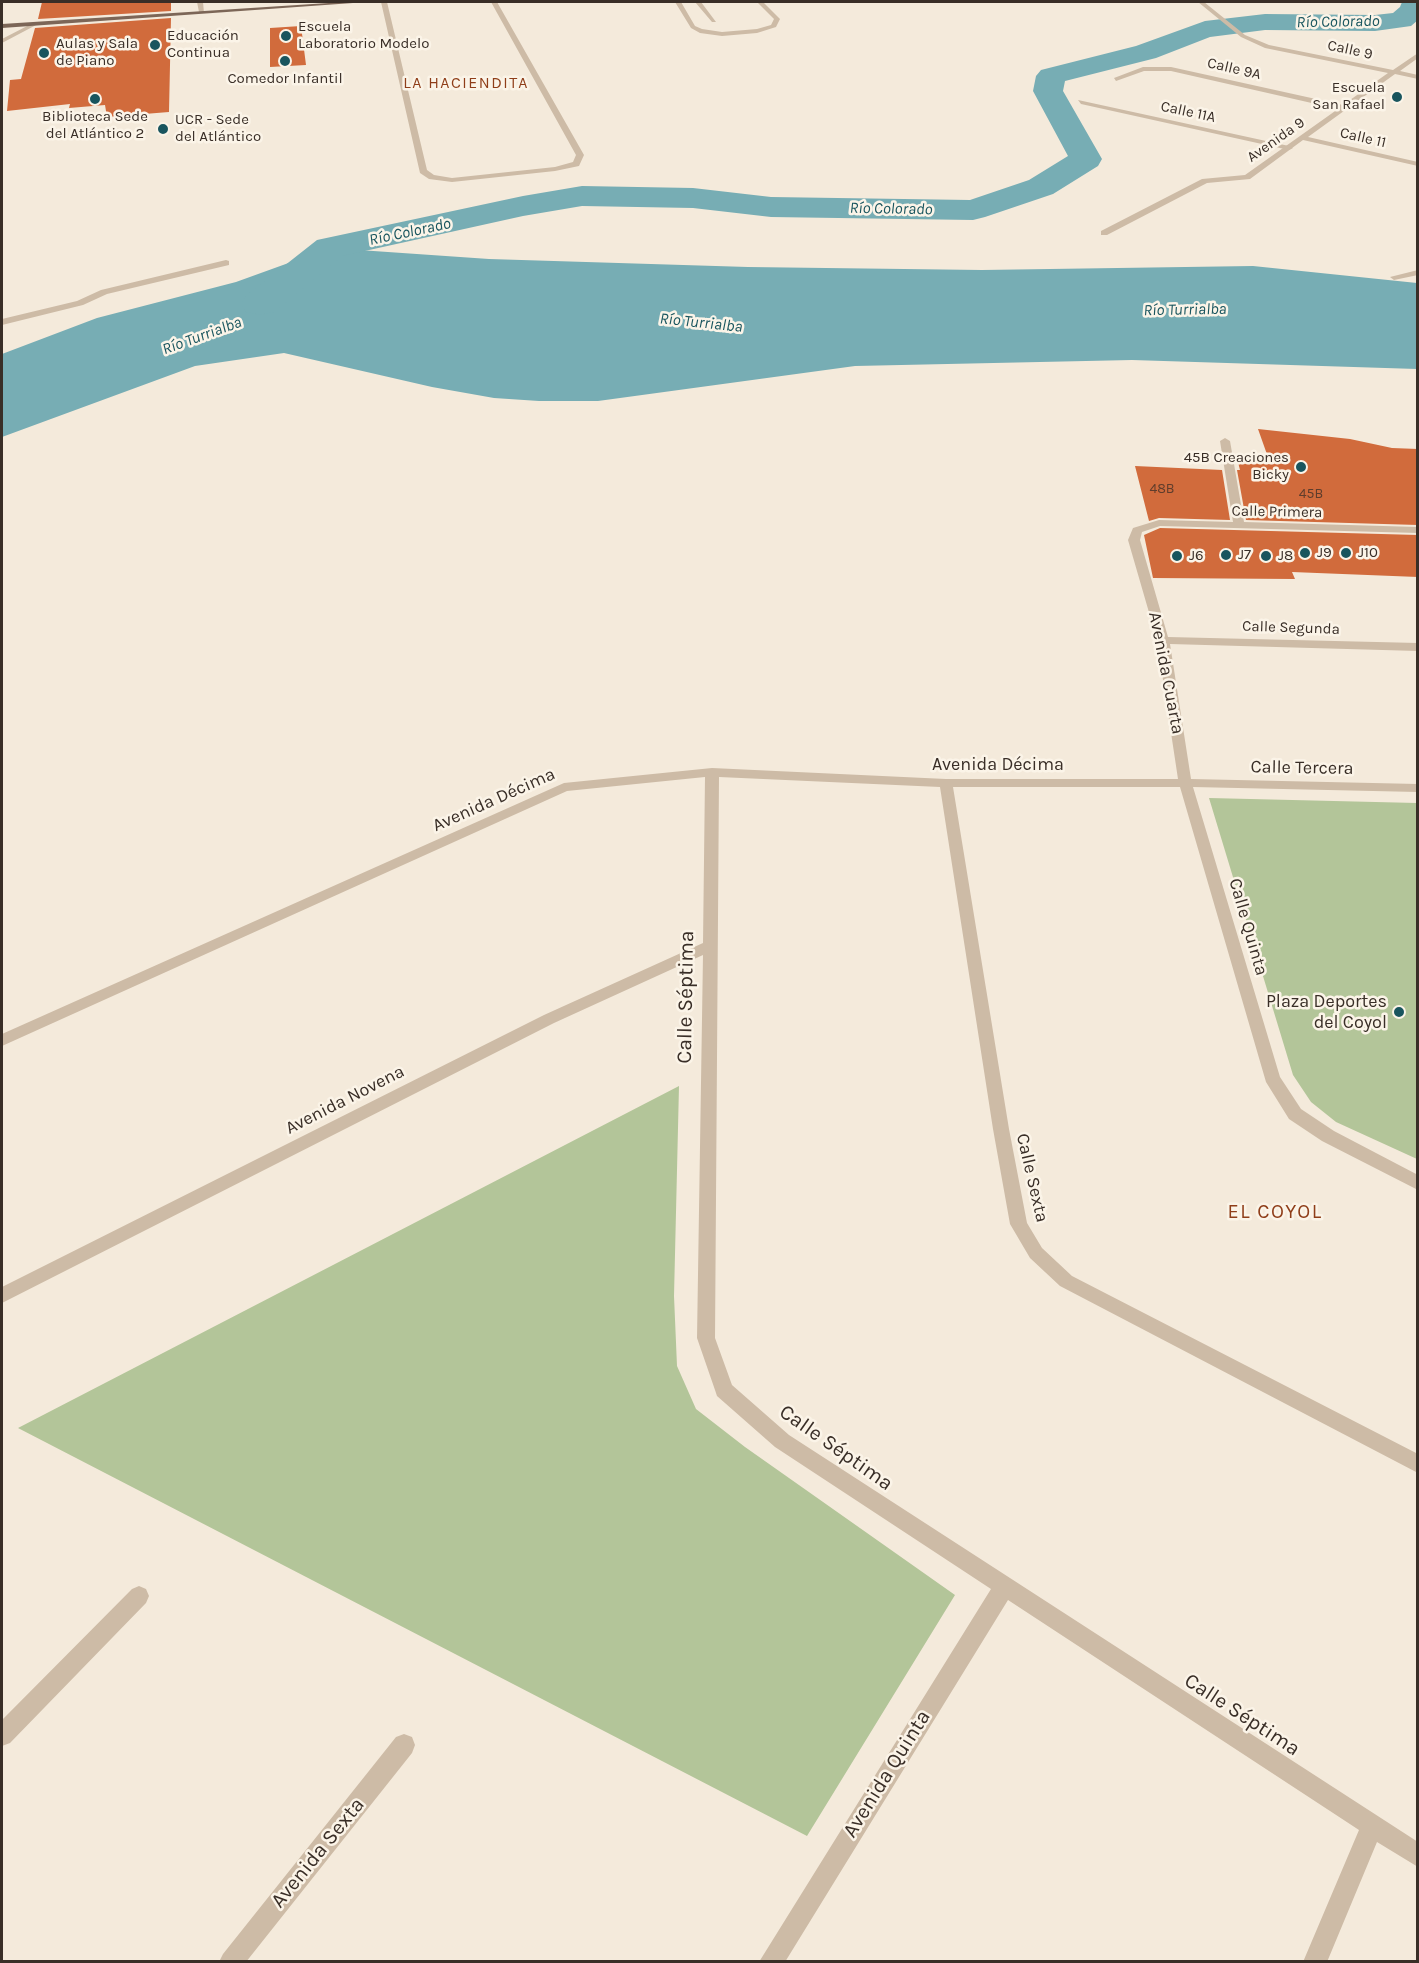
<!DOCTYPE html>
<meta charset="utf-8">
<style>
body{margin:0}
#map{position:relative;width:1419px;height:1963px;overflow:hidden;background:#f4eadb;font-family:Karla,sans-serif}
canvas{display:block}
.frame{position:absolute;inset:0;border:3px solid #392e27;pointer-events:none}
</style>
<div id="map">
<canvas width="1419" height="1963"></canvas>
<div class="frame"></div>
</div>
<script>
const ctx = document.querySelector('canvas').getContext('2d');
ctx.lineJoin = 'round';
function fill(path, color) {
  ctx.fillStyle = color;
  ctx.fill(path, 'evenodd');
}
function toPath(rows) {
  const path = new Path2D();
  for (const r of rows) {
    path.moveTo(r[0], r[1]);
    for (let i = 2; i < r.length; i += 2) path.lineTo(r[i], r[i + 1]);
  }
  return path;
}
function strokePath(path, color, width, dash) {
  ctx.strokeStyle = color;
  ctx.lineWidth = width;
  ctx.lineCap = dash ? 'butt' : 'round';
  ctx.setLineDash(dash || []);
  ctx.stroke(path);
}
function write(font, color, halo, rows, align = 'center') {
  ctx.font = font + ' Karla,sans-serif';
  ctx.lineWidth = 5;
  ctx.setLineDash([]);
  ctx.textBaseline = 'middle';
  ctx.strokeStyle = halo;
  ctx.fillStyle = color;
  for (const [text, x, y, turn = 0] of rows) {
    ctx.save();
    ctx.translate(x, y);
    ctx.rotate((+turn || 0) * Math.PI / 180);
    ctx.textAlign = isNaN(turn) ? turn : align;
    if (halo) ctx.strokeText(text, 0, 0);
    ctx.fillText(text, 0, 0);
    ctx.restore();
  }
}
fill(toPath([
 [1209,798,1417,803,1417,1159,1336,1122,1311,1102,1293,1075],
 [679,1086,674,1296,677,1366,696,1409,745,1447,955,1595,807,1836,18,1428]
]), '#b3c599');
fill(toPath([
 [330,248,489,259,748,267,982,270,1253,266,1417,283,1417,369,1132,360,855,366,598,401,539,401,494,398,432,387,284,353,195,366,2,437,2,354,97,318,236,282]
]), '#77adb4');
fill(toPath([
 [1402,2,1418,2,1418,20,1411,26,1375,31,1265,30,1210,37,1156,58,1065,81,1063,91,1102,159,1098,166,1053,194,985,217,973,220,771,217,693,208,582,206,523,216,342,256,274,312,260,315,246,312,241,304,246,296,317,240,523,196,582,186,693,188,771,197,970,200,1029,180,1068,156,1033,91,1036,76,1041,70,1136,46,1205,21,1265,14,1375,15,1393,13,1400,7,1402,2]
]), '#77adb4');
fill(toPath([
 [42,2,171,2,171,11,38,19],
 [171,18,169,112,107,117,105,105,69,108,70,104,7,111,10,80,21,79,35,28],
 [301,26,306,65,270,67,270,28],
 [1258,429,1350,439,1392,448,1418,449,1418,525,1246,520,1237,470,1240,470,1237,458,1269,460],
 [1135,466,1222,470,1230,520,1159,518,1149,521],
 [1160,528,1418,535,1418,577,1292,572,1295,579,1153,578,1144,535]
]), '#d16b3c');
fill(toPath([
 [675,2,681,2,695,26,702,29,722,32,757,29,771,25,774,19,757,2,763,2,780,19,776,27,757,33,722,36,700,33,691,28,675,2],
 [695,2,701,2,716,22,712,22,695,2],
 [33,23,38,24,2,43,2,39,33,23],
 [1078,100,1289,146,1293,148,1289,150,1081,104,1078,100],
 [226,260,229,261,229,265,107,294,83,305,2,325,2,319,77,301,101,290,226,260]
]), '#cdbba6');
fill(toPath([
 [197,2,203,2,204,13,199,12,197,2],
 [381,2,387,2,427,170,434,175,452,178,555,167,573,162,576,155,491,2,497,2,584,155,579,166,555,171,452,182,429,179,420,173,381,2],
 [1198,2,1204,2,1245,35,1269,45,1393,70,1418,53,1418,58,1400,71,1418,75,1418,79,1395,74,1308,137,1418,162,1418,166,1303,140,1250,179,1207,183,1107,235,1101,235,1101,231,1202,179,1245,175,1338,109,1171,71,1144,71,1116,81,1114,78,1143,67,1171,67,1343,105,1388,73,1265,48,1241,37,1198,2],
 [1418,270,1418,275,1394,280,1390,277,1418,270],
 [1225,438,1230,441,1244,522,1418,527,1418,533,1160,526,1142,532,1140,540,1168,637,1418,643,1418,651,1170,644,1191,779,1418,784,1418,792,1193,787,1280,1077,1301,1109,1334,1131,1418,1175,1418,1190,1322,1141,1289,1119,1266,1082,1180,787,953,787,1009,1129,1027,1223,1042,1248,1072,1276,1418,1454,1418,1473,1060,1286,1030,1258,1010,1224,993,1129,940,787,719,777,715,1338,732,1385,789,1435,1418,1842,1418,1867,1377,1842,1327,1962,1303,1962,1359,1830,1008,1600,785,1962,759,1962,991,1589,775,1447,717,1396,715,1390,697,1338,703,955,554,1023,2,1303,2,1287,544,1015,703,943,705,777,567,791,2,1046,2,1034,564,783,712,768,946,779,1178,779,1157,640,1128,540,1133,528,1159,520,1233,522,1220,441,1225,438],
 [139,1586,146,1589,149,1596,146,1603,10,1743,2,1746,2,1720,132,1589,139,1586],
 [404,1734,412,1737,415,1745,412,1753,246,1962,219,1962,223,1954,396,1737,404,1734]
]), '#cdbba6');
fill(toPath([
 [344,2,367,2,2,28,2,24,344,2]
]), '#7c6657');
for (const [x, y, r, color] of [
 [286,36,6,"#19555e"],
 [155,45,6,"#19555e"],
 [44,53,6,"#19555e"],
 [285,61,6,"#19555e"],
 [1397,97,6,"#19555e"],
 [95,99,6,"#19555e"],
 [163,129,6,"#19555e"],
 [1301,467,6,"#19555e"],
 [1305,553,6,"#19555e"],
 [1346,553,6,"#19555e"],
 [1226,555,6,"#19555e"],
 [1177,556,6,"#19555e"],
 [1266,556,6,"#19555e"],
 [1399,1012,6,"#19555e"]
]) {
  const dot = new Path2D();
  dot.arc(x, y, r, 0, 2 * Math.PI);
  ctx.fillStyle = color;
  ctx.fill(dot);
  strokePath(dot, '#fbf4e8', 2);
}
write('14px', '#5f3d2c', null, [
 ["48B",1162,489],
 ["45B",1311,494]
]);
write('15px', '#392e27', '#fbf4e8', [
 ["Escuela",298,27],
 ["Laboratorio Modelo",298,44],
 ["Educación",167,36],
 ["Continua",167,53],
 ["Aulas y Sala",56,44],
 ["de Piano",56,61],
 ["Comedor Infantil",285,79,"center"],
 ["Escuela",1385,88,"right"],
 ["San Rafael",1385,105,"right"],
 ["Biblioteca Sede",95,117,"center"],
 ["del Atlántico 2",95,134,"center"],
 ["UCR - Sede",175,120],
 ["del Atlántico",175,137],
 ["45B Creaciones",1289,458,"right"],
 ["Bicky",1289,475,"right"],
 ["J9",1317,553],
 ["J10",1358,553],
 ["J7",1238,555],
 ["J6",1189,556],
 ["J8",1278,556]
], 'left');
write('15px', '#392e27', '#fbf4e8', [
 ["Calle 9",1350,50,12],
 ["Calle 9A",1234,69,13],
 ["Calle 11A",1188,112,12],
 ["Calle 11",1363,138,13],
 ["Avenida 9",1276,140,-35],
 ["Calle Primera",1277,512,1],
 ["Calle Segunda",1291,628,2]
]);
write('italic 16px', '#19555e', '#fbf4e8', [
 ["Río Colorado",1338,22,-1],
 ["Río Colorado",891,209,1],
 ["Río Colorado",410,232,-12],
 ["Río Turrialba",1185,310,-1],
 ["Río Turrialba",701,323,6],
 ["Río Turrialba",202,336,-20]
]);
ctx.letterSpacing = '1.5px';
write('16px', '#8f3e19', '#fbf4e8', [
 ["LA HACIENDITA",466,83]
]);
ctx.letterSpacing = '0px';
write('18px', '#392e27', '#fbf4e8', [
 ["Avenida Cuarta",1166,673,79],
 ["Avenida Décima",998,765],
 ["Calle Tercera",1302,768,1],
 ["Avenida Décima",494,800,-24],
 ["Calle Quinta",1248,927,74],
 ["Avenida Novena",345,1100,-27],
 ["Calle Sexta",1032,1178,77]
]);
write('18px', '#392e27', '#fbf4e8', [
 ["Plaza Deportes",1387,1002],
 ["del Coyol",1387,1023]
], 'right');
ctx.letterSpacing = '1.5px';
write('20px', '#8f3e19', '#fbf4e8', [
 ["EL COYOL",1275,1212]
]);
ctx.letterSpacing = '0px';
write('21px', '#392e27', '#fbf4e8', [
 ["Calle Séptima",686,997,-89],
 ["Calle Séptima",836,1448,35],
 ["Calle Séptima",1242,1715,33],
 ["Avenida Quinta",887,1774,-58],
 ["Avenida Sexta",318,1853,-51]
]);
</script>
